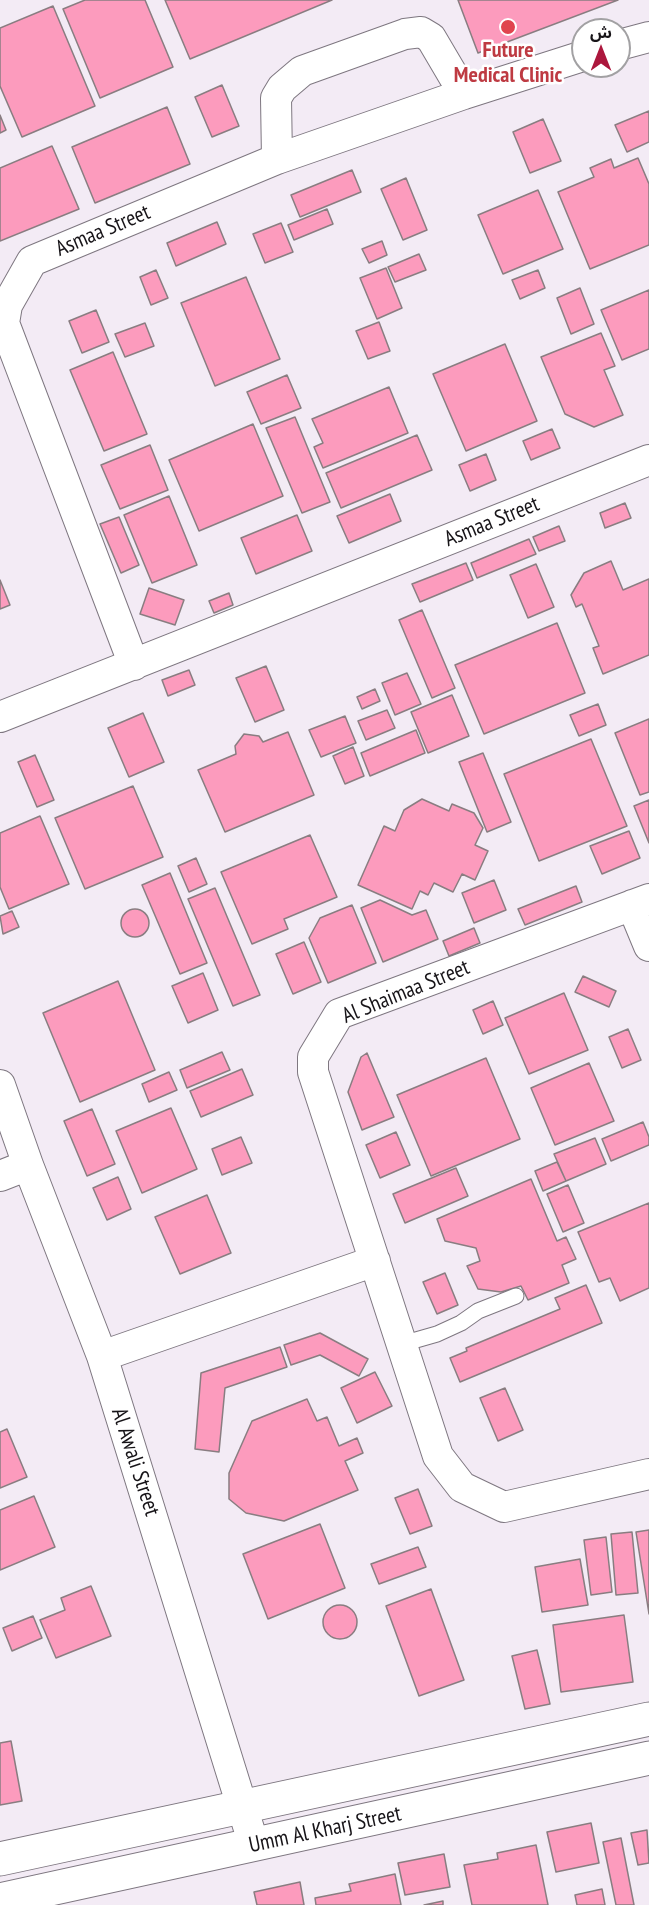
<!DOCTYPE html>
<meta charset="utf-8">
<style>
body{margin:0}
#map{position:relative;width:649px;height:1905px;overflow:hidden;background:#f3ebf5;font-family:"PT Sans Narrow","Noto Sans Arabic",sans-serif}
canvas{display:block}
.north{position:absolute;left:571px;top:18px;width:60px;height:60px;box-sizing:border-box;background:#fff;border:2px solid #a2a1a3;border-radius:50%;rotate:0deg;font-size:16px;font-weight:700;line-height:24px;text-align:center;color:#171418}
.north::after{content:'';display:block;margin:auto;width:21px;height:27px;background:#ac173d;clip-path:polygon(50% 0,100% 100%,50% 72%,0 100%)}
</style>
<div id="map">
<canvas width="649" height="1905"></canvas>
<div class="north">ش</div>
</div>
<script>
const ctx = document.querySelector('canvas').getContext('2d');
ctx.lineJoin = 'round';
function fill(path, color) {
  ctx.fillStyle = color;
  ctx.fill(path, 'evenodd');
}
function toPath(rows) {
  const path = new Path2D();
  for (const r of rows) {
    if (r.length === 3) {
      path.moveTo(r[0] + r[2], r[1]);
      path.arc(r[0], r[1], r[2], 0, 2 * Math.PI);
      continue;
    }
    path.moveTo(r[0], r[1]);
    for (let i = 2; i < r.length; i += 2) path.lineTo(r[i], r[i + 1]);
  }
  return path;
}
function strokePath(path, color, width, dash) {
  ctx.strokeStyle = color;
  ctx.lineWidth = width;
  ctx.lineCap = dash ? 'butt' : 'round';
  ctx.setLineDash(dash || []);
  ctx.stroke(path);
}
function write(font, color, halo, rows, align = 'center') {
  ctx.font = font + ' "PT Sans Narrow",sans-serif';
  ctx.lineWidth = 5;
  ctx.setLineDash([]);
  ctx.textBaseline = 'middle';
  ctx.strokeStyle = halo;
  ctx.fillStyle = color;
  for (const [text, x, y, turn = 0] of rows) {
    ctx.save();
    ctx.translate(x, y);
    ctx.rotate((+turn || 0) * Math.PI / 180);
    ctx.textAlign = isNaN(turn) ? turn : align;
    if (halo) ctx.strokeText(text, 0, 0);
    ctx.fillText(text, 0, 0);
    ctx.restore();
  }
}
const building = toPath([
 [85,0,145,0,173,67,100,98,63,9,85,0],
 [165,0,332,0,190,59,165,0],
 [458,0,618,0,478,53,458,0],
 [53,6,95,106,22,137,0,86,0,28,53,6],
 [222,85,239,126,212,137,195,97,222,85],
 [167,107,190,164,95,203,72,147,167,107],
 [649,111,649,142,627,152,615,125,649,111],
 [0,115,6,130,0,133,0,115],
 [543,119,561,161,530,173,513,132,543,119],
 [52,146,79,209,0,241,0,168,52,146],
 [638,158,649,184,649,245,590,269,558,192,594,177,590,168,611,159,614,168,638,158],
 [352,170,361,192,300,217,291,195,352,170],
 [406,178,427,230,403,240,381,189,406,178],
 [538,190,563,249,503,274,478,215,538,190],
 [327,209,333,224,294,240,288,225,327,209],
 [217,222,226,244,176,266,167,243,217,222],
 [281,223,293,252,265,263,253,234,281,223],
 [382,241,387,255,369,263,362,249,382,241],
 [419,254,426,270,395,282,388,267,419,254],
 [386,268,402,308,377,319,360,278,386,268],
 [156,270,168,298,151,305,140,277,156,270],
 [538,270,545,288,520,299,512,280,538,270],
 [246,277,280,359,215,386,181,303,246,277],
 [580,288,594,324,571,334,557,298,580,288],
 [649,290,649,349,622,360,601,310,649,290],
 [96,310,109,342,82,353,69,321,96,310],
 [379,322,390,351,368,359,356,331,379,322],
 [145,323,154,346,125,357,115,334,145,323],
 [601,333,615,366,604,370,623,415,594,427,565,414,541,357,601,333],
 [505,344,537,421,466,451,433,374,505,344],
 [113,352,147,434,104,451,70,370,113,352],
 [287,375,301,408,261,424,247,392,287,375],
 [389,387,408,433,323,468,314,447,323,443,312,419,389,387],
 [295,417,330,502,302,513,266,428,295,417],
 [253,424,283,496,199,531,169,460,253,424],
 [552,429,560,448,531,460,523,441,552,429],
 [417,435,432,470,341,508,326,473,417,435],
 [150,445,168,490,120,509,101,465,150,445],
 [486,454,496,480,470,491,459,465,486,454],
 [390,494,401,521,349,543,337,516,390,494],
 [169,496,197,565,152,583,124,515,169,496],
 [625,503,631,518,605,528,600,513,625,503],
 [297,515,312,551,256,574,241,538,297,515],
 [119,517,139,565,121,573,100,524,119,517],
 [559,526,565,541,539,551,533,537,559,526],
 [529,539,536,554,477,578,471,563,529,539],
 [611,561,623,590,649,579,649,655,603,674,593,648,599,646,582,604,576,607,571,595,584,573,611,561],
 [466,563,473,580,420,602,412,584,466,563],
 [536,564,554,607,528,618,510,575,536,564],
 [0,580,10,605,0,609,0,580],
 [149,588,184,600,175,625,140,614,149,588],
 [229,593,233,605,214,613,209,601,229,593],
 [422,610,455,688,432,698,399,620,422,610],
 [557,623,585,693,484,734,455,665,557,623],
 [266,666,284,710,255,722,236,678,266,666],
 [189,670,195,685,168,696,162,680,189,670],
 [407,673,421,704,395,715,382,683,407,673],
 [375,689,380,701,362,709,357,697,375,689],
 [452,695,469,736,428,753,411,712,452,695],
 [598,704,606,725,579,736,570,715,598,704],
 [387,710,395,728,366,740,358,721,387,710],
 [143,713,164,762,129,777,108,728,143,713],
 [345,716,356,743,321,757,309,730,345,716],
 [649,719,649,792,640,795,615,733,649,719],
 [416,730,425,753,370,776,361,753,416,730],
 [288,732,314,795,225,832,198,770,236,754,235,746,244,734,259,736,263,742,288,732],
 [591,739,627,826,539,861,504,774,591,739],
 [353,747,364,776,345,784,333,756,353,747],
 [483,753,511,822,487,832,459,762,483,753],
 [35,755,54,800,37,807,18,762,35,755],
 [133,786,163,857,85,889,55,818,133,786],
 [422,799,449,811,452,804,474,813,483,828,475,845,488,851,475,880,462,874,453,892,434,883,428,895,420,891,412,909,358,885,384,826,395,831,404,810,422,799],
 [649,800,649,843,634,806,649,800],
 [40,816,69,884,9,909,0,887,0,833,40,816],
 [629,831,640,858,602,874,590,846,629,831],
 [310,835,337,897,284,919,288,929,252,944,221,872,310,835],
 [196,858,207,884,189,892,178,866,196,858],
 [170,873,207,963,180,974,142,885,170,873],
 [494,880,506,910,474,923,462,893,494,880],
 [576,886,582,902,525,925,518,909,576,886],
 [215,888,260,995,233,1006,188,899,215,888],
 [380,900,412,915,426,910,438,939,383,962,361,908,380,900],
 [352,905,376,963,328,983,309,938,320,918,352,905],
 [135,923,14],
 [12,911,19,927,3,934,0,916,12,911],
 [474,928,480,943,449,956,443,941,474,928],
 [304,942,321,982,293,994,276,954,304,942],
 [203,973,218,1010,188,1023,172,986,203,973],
 [583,976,616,991,609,1007,575,992,583,976],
 [118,981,155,1070,80,1102,43,1013,118,981],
 [564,993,588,1050,529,1074,505,1018,564,993],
 [493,1001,503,1025,483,1034,473,1010,493,1001],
 [628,1029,641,1060,622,1068,609,1037,628,1029],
 [222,1052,230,1070,187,1088,180,1070,222,1052],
 [367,1053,394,1117,362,1130,348,1092,361,1057,367,1053],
 [486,1058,520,1139,431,1176,397,1095,486,1058],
 [589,1063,614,1121,555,1145,531,1088,589,1063],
 [242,1069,253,1095,201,1117,190,1091,242,1069],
 [169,1072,177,1090,149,1102,142,1084,169,1072],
 [171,1108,197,1169,142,1193,116,1131,171,1108],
 [92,1109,115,1164,87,1176,64,1121,92,1109],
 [643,1122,649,1137,649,1145,611,1161,602,1139,643,1122],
 [396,1132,410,1165,380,1178,366,1145,396,1132],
 [241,1137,252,1163,222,1175,212,1149,241,1137],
 [595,1138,606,1164,566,1181,554,1154,595,1138],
 [557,1162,566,1181,543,1191,535,1171,557,1162],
 [456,1168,468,1196,405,1223,393,1194,456,1168],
 [118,1177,131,1209,107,1220,93,1188,118,1177],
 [531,1179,557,1241,566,1237,576,1259,562,1265,569,1283,528,1300,521,1286,501,1292,478,1289,467,1266,480,1261,476,1248,445,1241,437,1219,531,1179],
 [568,1185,584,1223,563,1232,547,1194,568,1185],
 [207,1195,231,1253,180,1274,155,1217,207,1195],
 [649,1203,649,1288,620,1301,610,1278,599,1282,578,1232,649,1203],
 [445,1273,458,1305,437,1314,423,1282,445,1273],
 [586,1285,602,1323,460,1382,450,1358,467,1351,466,1348,560,1309,555,1298,586,1285],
 [320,1333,368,1359,359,1376,320,1355,291,1365,284,1345,320,1333],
 [280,1347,287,1367,225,1388,219,1452,195,1449,201,1373,280,1347],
 [375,1372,392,1406,357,1423,341,1388,375,1372],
 [505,1388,523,1430,498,1441,480,1398,505,1388],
 [307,1399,317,1421,327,1417,339,1446,357,1438,363,1453,345,1461,358,1490,284,1521,246,1513,229,1499,229,1473,252,1421,307,1399],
 [7,1429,27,1477,0,1488,0,1432,7,1429],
 [418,1489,432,1526,410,1534,395,1498,418,1489],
 [34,1496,55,1547,0,1570,0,1510,34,1496],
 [320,1524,345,1588,268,1619,243,1554,320,1524],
 [649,1530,649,1614,636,1532,649,1530],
 [632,1532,638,1593,616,1595,611,1534,632,1532],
 [606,1537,612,1592,591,1595,584,1540,606,1537],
 [418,1547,426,1567,379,1584,371,1564,418,1547],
 [580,1559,588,1605,542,1612,535,1567,580,1559],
 [91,1586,111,1636,56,1658,40,1620,65,1610,61,1598,91,1586],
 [431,1589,464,1680,419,1696,386,1606,431,1589],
 [340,1622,17],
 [624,1615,633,1682,561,1692,553,1625,624,1615],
 [33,1616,42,1638,12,1651,3,1628,33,1616],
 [537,1650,550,1704,525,1709,512,1656,537,1650],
 [11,1741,22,1801,0,1805,0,1743,11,1741],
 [591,1823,599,1863,556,1872,547,1832,591,1823],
 [647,1830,649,1863,638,1865,631,1833,647,1830],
 [621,1838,634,1905,616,1905,603,1842,621,1838],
 [536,1845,548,1905,472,1905,464,1865,498,1859,497,1853,536,1845],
 [444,1854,450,1887,405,1895,398,1863,444,1854],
 [395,1874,401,1905,316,1905,315,1898,351,1891,349,1884,395,1874],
 [300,1882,304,1905,257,1905,254,1892,300,1882],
 [602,1889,605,1905,577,1905,575,1895,602,1889],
 [443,1901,443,1905,424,1905,443,1901]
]);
fill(building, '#fc9bbd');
strokePath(building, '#897d81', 1.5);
const lane = toPath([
 [402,1344,437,1334,461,1323,478,1311,516,1296]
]);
const street = toPath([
 [619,45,649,37],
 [277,159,276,98,282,88,302,71,405,34,421,32,431,38,464,94],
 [134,665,4,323,7,305,32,261,277,159,464,94,583,56],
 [0,717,649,460],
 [649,899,339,1014,313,1057,313,1072,438,1456,462,1487,504,1507,649,1474],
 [632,905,649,946],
 [0,1085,28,1165,102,1356,254,1845],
 [0,1176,28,1165],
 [102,1356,375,1261]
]);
const secondary = toPath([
 [0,1859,649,1719],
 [0,1900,649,1758]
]);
strokePath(lane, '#7e7780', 17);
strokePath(street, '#7e7780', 32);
strokePath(secondary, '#7e7780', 35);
strokePath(lane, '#fff', 15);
strokePath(street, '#fff', 30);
strokePath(secondary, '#fff', 33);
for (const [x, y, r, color] of [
 [508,27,8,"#e0444e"]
]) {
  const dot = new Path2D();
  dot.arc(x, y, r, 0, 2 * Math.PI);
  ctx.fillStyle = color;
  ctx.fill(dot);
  strokePath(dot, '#fff', 2);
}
write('bold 22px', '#be3a42', '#fff', [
 ["Future",508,51],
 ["Medical Clinic",508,76]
]);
write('22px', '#171418', '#fff', [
 ["Asmaa Street",103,231,-23],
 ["Asmaa Street",492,522,-22],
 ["Al Shaimaa Street",406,992,-22],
 ["Al Awali Street",135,1462,72],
 ["Umm Al Kharj Street",325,1830,-12]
]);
</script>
